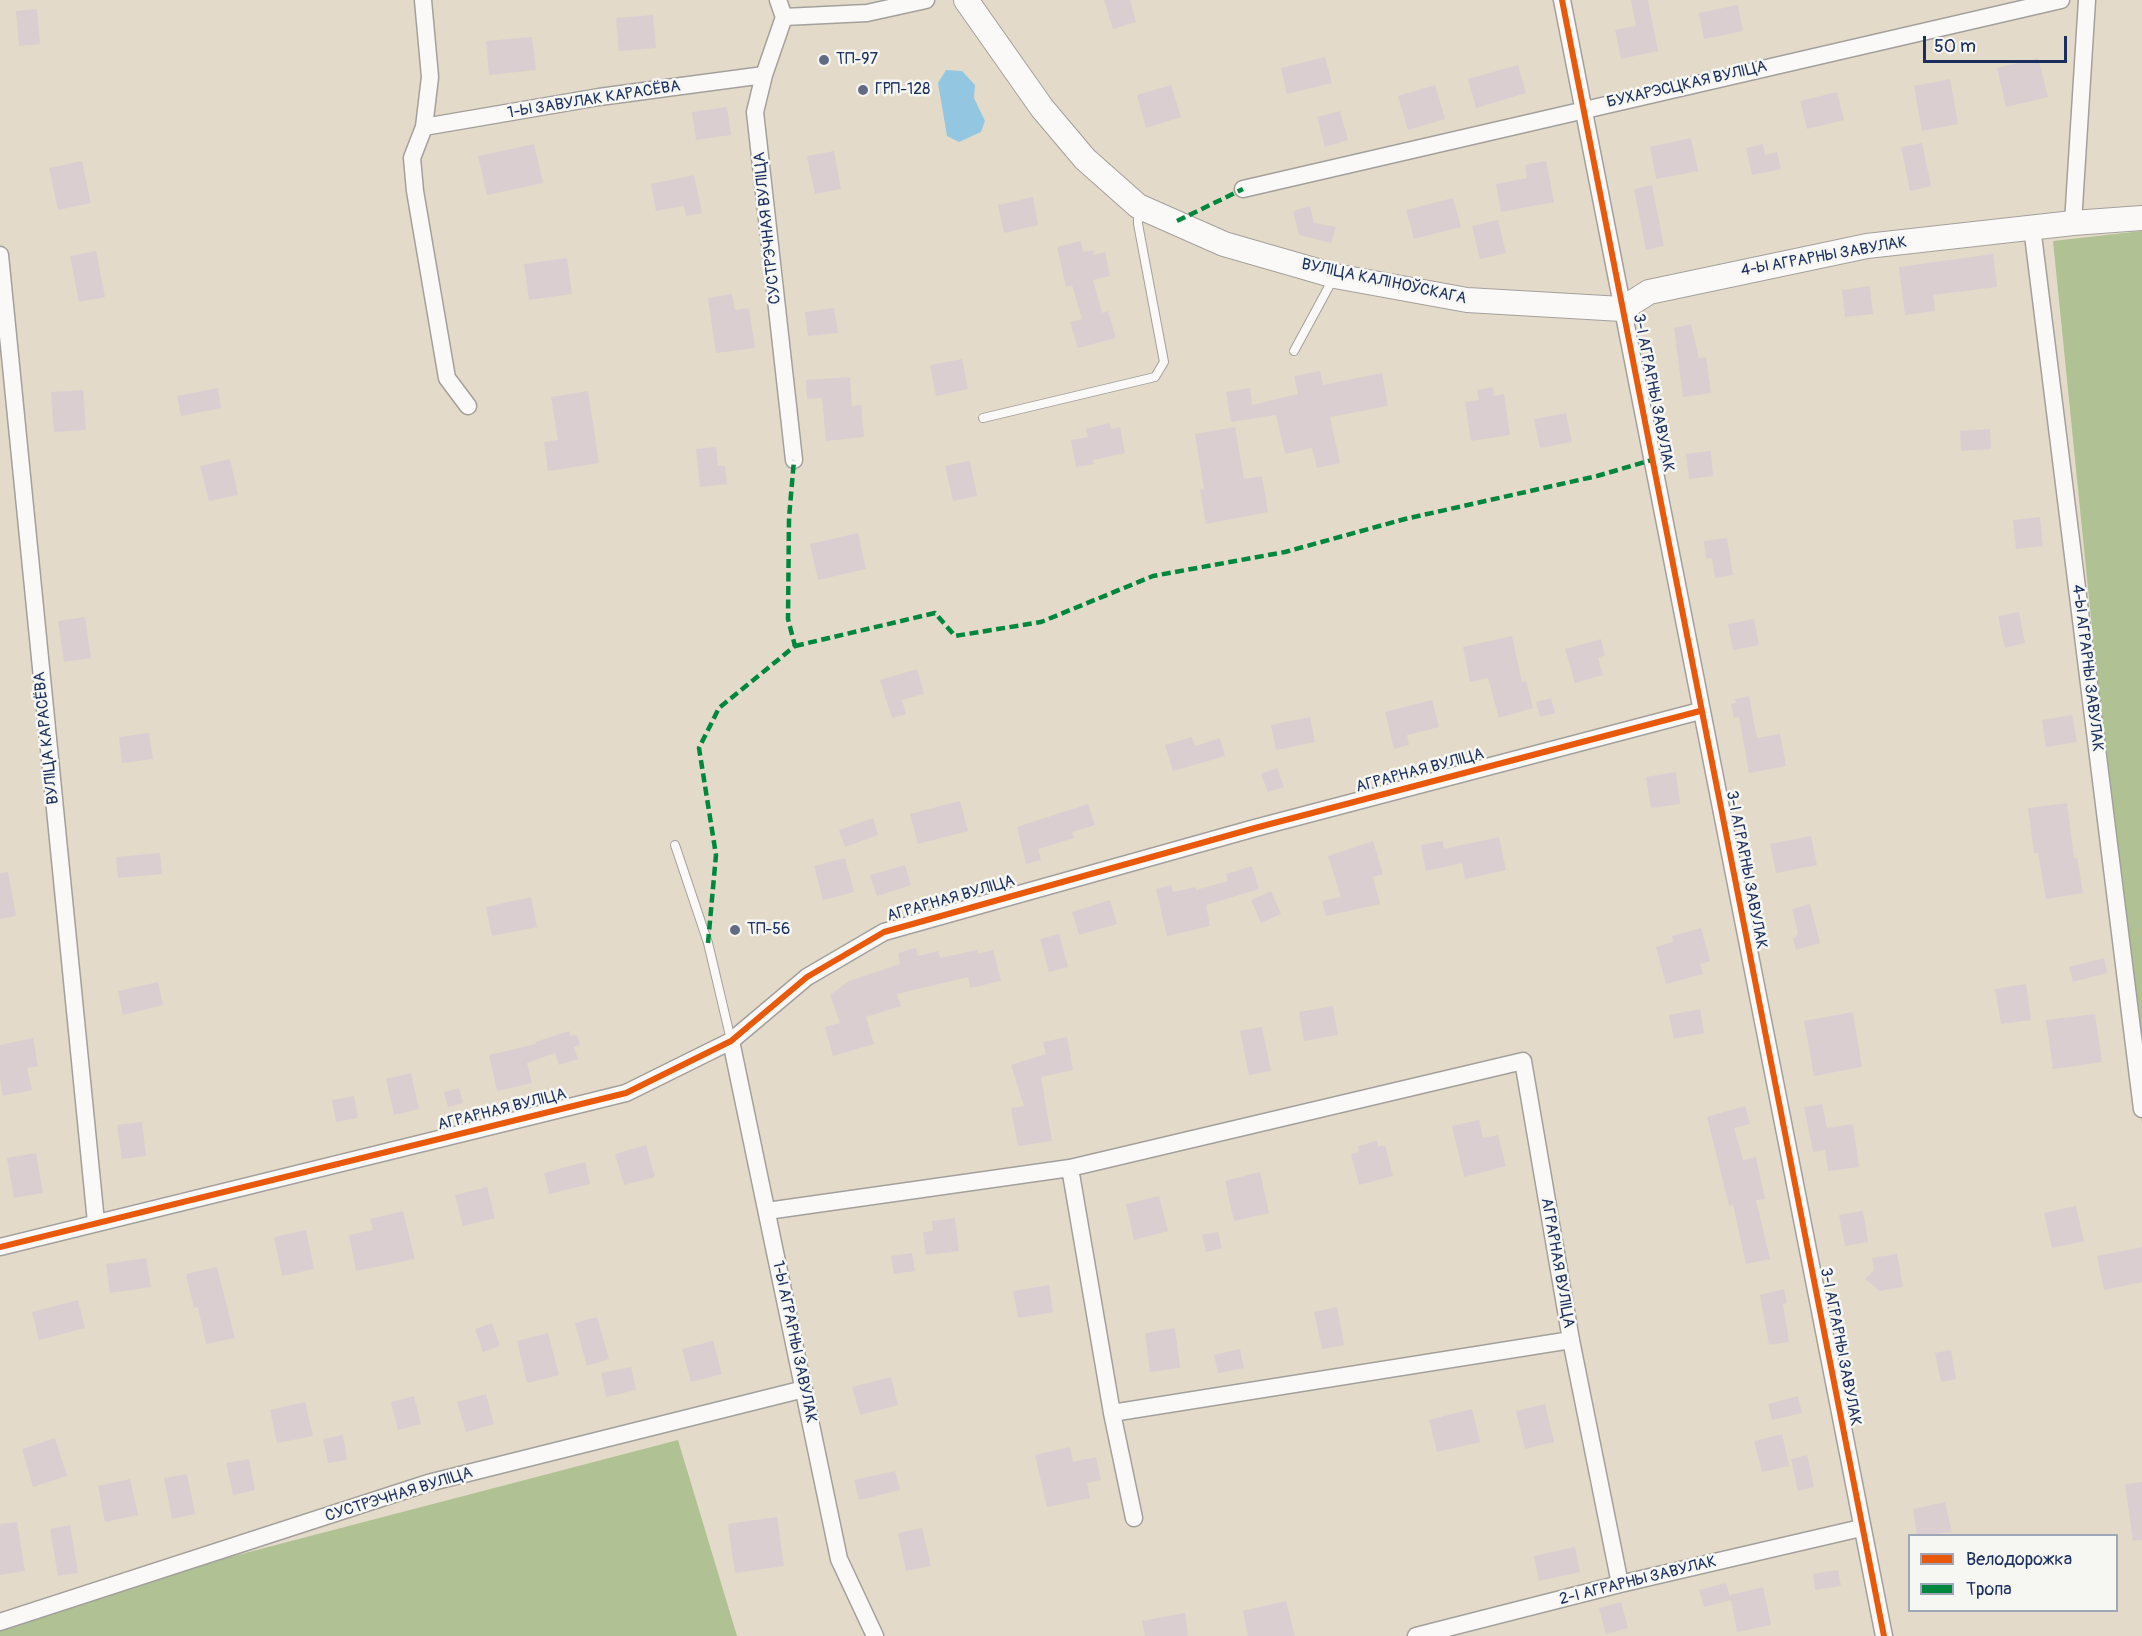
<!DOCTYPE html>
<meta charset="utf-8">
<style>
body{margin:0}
#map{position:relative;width:2142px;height:1636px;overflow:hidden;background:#e4dac9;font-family:Pangolin,sans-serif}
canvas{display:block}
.legend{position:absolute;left:1908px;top:1534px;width:210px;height:78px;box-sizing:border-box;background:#f6f6f2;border:2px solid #9ea6b7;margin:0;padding:8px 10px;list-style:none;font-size:18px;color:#1b2f5e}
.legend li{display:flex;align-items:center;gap:12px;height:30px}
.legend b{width:30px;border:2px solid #9ea6b7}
.scale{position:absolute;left:1923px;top:36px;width:144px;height:27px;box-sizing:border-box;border:3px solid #1b2f5e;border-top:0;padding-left:8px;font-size:18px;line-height:21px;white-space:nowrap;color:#1b2f5e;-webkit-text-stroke:4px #f6f6f2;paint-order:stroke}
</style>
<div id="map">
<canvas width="2142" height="1636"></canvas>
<ul class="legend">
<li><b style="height:8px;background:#e8590c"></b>Велодорожка</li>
<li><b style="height:8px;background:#00873e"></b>Тропа</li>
</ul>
<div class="scale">50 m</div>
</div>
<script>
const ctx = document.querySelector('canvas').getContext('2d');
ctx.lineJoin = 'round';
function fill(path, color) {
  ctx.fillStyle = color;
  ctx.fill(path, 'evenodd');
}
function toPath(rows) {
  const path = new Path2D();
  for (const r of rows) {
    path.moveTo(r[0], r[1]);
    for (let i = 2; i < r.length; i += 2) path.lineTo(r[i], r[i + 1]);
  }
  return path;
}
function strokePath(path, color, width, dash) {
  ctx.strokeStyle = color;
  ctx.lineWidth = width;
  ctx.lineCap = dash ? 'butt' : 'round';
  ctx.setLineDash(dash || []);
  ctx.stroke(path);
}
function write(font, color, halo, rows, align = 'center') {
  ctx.font = font + ' Pangolin,sans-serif';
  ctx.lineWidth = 5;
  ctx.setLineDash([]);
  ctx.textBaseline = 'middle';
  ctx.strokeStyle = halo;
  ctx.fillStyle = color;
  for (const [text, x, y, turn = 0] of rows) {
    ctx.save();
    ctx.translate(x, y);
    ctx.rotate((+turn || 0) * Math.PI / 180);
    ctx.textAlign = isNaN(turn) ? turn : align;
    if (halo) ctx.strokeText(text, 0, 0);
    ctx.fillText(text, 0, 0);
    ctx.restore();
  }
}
fill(toPath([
 [2142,231,2142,1124,2053,241],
 [678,1440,737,1636,0,1636,0,1617]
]), '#b0c293');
fill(toPath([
 [946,70,962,71,975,85,974,98,985,121,981,132,959,142,947,136,938,83]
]), '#93c7e1');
fill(toPath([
 [1104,0,1130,0,1136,22,1113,29],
 [1631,0,1648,0,1658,51,1621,59,1615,30,1636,26],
 [1738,5,1743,31,1704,39,1699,13],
 [37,9,40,44,19,46,16,11],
 [653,15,656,48,619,51,616,18],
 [532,37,536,70,489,75,486,41],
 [1325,57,1332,83,1287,94,1281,68],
 [2038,58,2048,97,2006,107,1997,68],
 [1518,65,1526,93,1476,108,1468,79],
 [1950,79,1958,124,1922,131,1914,86],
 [1171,85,1181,117,1146,128,1137,95],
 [1435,85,1445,119,1408,130,1398,96],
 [1837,92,1844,120,1807,129,1800,101],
 [727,107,731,135,696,140,692,112],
 [1340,111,1348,140,1325,147,1317,117],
 [1691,138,1698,171,1656,179,1650,147],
 [1922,143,1931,186,1910,191,1901,147],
 [534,144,543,183,487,195,478,156],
 [1763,144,1765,155,1777,152,1781,169,1752,175,1746,148],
 [834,151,841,189,815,194,807,156],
 [82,161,91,203,58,210,49,168],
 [1546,161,1554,202,1501,212,1496,184,1527,178,1525,165],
 [694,175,702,213,686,216,684,206,656,211,651,184],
 [1652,185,1664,246,1646,250,1634,189],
 [1033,197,1038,225,1004,233,998,205],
 [1453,198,1461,227,1414,239,1406,210],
 [1310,206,1314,223,1336,227,1331,243,1299,235,1293,211],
 [1498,220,1506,253,1480,259,1472,226],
 [1081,241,1083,252,1093,250,1094,255,1105,252,1110,276,1093,280,1102,313,1108,311,1116,338,1078,348,1070,322,1082,319,1072,285,1066,287,1057,247],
 [96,251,105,297,79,302,70,256],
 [1993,254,1997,287,1933,295,1935,311,1905,315,1899,267],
 [567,258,572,294,529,300,524,264],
 [1870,286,1873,314,1845,317,1842,290],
 [732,294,735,310,749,308,755,348,716,353,708,298],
 [834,308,838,333,808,336,805,312],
 [1691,324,1699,358,1706,357,1711,393,1683,397,1674,328],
 [962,359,968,389,936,396,930,365],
 [1320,371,1323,385,1382,373,1388,406,1330,417,1340,463,1317,468,1312,448,1285,454,1276,415,1231,422,1226,392,1250,388,1252,405,1298,394,1294,376],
 [850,377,852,406,861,405,864,437,826,441,822,398,807,399,806,380],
 [1493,387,1494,396,1504,394,1510,435,1471,441,1465,402,1479,400,1477,390],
 [218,388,221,408,181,416,177,396],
 [83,390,86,430,54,432,51,392],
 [588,391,599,463,548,471,544,442,558,440,551,397],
 [1566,413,1572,442,1540,448,1534,419],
 [1110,423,1111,429,1120,427,1125,453,1093,460,1094,464,1076,467,1071,440,1088,437,1086,429],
 [1235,427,1244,479,1262,476,1268,512,1206,524,1200,490,1204,489,1195,434],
 [1990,429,1991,449,1961,451,1960,431],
 [716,447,718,466,725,466,727,484,700,487,696,449],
 [1711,451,1713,476,1689,479,1686,454],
 [230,459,238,495,209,501,200,466],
 [970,461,977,496,953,501,945,466],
 [2040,517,2043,546,2016,549,2013,520],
 [858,533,866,569,818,580,810,544],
 [1727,538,1733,575,1715,578,1712,558,1706,559,1704,541],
 [2019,612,2025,643,2005,648,1998,616],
 [85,617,91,658,64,662,58,621],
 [1754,619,1759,645,1733,650,1728,624],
 [1512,636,1522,682,1526,681,1533,708,1499,718,1488,678,1470,682,1463,647],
 [1601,639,1605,655,1598,658,1603,675,1575,683,1565,649],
 [917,669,924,694,902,700,906,714,892,718,880,680],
 [1749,696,1757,738,1780,734,1786,766,1749,773,1739,717,1734,718,1731,704,1736,703,1735,699],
 [1551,698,1555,713,1540,717,1536,702],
 [1432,700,1439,727,1407,735,1409,745,1394,749,1385,712],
 [2072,715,2077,742,2046,747,2042,720],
 [1310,717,1315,742,1276,750,1271,725],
 [149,733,153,759,122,763,119,737],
 [1192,737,1195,746,1220,738,1225,756,1173,771,1165,745],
 [1277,768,1284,787,1268,792,1261,774],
 [1676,772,1680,804,1651,808,1646,777],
 [960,801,968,831,918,844,910,814],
 [2067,803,2074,858,2077,858,2083,893,2046,899,2038,853,2034,853,2028,808],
 [1088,804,1095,825,1072,832,1074,838,1038,849,1041,860,1026,864,1017,827],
 [873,818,878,835,845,847,839,830],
 [1811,836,1817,865,1776,873,1770,844],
 [1499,837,1506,870,1465,879,1462,863,1426,871,1421,845,1443,841,1444,849],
 [1373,841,1383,874,1373,877,1380,904,1326,916,1322,901,1341,897,1328,856],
 [160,853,162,874,118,878,116,857],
 [845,858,854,892,823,900,814,866],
 [905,865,911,885,877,896,870,875],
 [1252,866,1259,889,1206,905,1210,926,1167,936,1156,889,1171,885,1173,892,1196,887,1196,890,1228,881,1226,874],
 [8,872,16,916,0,919,0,873],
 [1271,891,1281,914,1261,923,1251,900],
 [531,897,537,927,492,936,486,907],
 [1110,900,1117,924,1079,935,1072,912],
 [1810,904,1820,943,1796,950,1793,939,1798,934,1792,909],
 [1701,928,1710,961,1700,964,1703,974,1666,984,1656,947,1673,942,1672,936],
 [1059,934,1068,967,1049,972,1040,939],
 [916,948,918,956,938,951,940,958,977,950,978,954,993,950,1001,981,970,988,968,977,897,994,901,1006,866,1017,874,1044,833,1056,825,1027,840,1023,830,995,849,981,900,964,898,953],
 [2104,958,2107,973,2073,982,2069,967],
 [158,982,163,1005,123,1015,118,991],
 [2026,984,2031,1020,2001,1024,1995,989],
 [1333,1006,1338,1035,1304,1041,1299,1012],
 [1700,1009,1704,1033,1674,1039,1669,1015],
 [1853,1012,1862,1067,1814,1076,1804,1021],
 [2095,1014,2102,1062,2053,1069,2046,1020],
 [1262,1027,1271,1071,1249,1075,1240,1031],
 [569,1031,570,1036,577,1035,580,1045,574,1047,578,1059,559,1065,555,1053,527,1063,532,1083,497,1091,489,1055,536,1044,535,1042],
 [1067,1037,1073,1070,1041,1077,1052,1141,1018,1146,1011,1108,1024,1106,1011,1065,1046,1054,1043,1042],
 [33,1038,38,1066,27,1068,32,1090,3,1096,0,1079,0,1045],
 [411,1073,419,1109,394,1115,386,1079],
 [459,1088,463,1103,448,1107,444,1092],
 [354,1096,358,1118,336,1122,332,1100],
 [1822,1104,1827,1128,1853,1124,1859,1167,1828,1171,1825,1150,1813,1152,1804,1107],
 [1745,1106,1750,1124,1734,1128,1743,1160,1756,1157,1765,1199,1756,1200,1770,1259,1746,1264,1733,1205,1729,1206,1707,1117],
 [1479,1120,1483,1138,1498,1135,1506,1166,1464,1177,1452,1126],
 [142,1122,146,1156,122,1159,117,1125],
 [1377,1141,1378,1147,1385,1145,1393,1176,1359,1185,1351,1154,1359,1152,1358,1146],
 [646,1145,655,1177,624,1185,615,1154],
 [36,1153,43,1193,14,1198,7,1158],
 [585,1162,590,1184,549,1194,544,1173],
 [1260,1172,1269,1213,1234,1221,1225,1181],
 [487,1187,495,1218,463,1226,455,1195],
 [1159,1196,1168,1231,1134,1240,1126,1204],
 [2076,1206,2084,1241,2052,1248,2044,1213],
 [403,1211,415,1259,356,1271,349,1235,373,1230,370,1219],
 [1863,1211,1868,1242,1845,1246,1839,1215],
 [955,1218,959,1251,926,1255,923,1232,933,1231,932,1221],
 [306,1230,314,1269,282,1276,274,1237],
 [1218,1232,1222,1248,1206,1252,1202,1235],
 [2142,1247,2142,1282,2104,1290,2097,1256],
 [912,1253,915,1271,894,1274,891,1256],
 [1897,1254,1903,1287,1880,1291,1865,1279,1874,1270,1872,1258],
 [146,1258,151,1287,110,1293,106,1264],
 [217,1267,235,1338,206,1344,198,1307,194,1308,186,1274],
 [1049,1285,1053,1312,1018,1318,1013,1291],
 [1784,1289,1787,1303,1783,1304,1789,1342,1769,1345,1760,1295],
 [78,1300,85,1328,39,1340,32,1312],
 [1337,1307,1344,1345,1322,1349,1314,1312],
 [597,1317,609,1359,587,1366,575,1323],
 [492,1323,500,1346,483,1352,475,1329],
 [1175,1328,1180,1368,1150,1372,1145,1333],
 [548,1333,559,1375,527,1383,517,1341],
 [713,1341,722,1374,691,1382,682,1349],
 [1240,1349,1244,1368,1218,1373,1214,1355],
 [1951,1350,1956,1379,1941,1382,1935,1353],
 [631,1367,636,1390,606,1397,601,1373],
 [891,1377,898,1405,860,1415,852,1387],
 [486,1394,494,1424,466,1432,457,1402],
 [414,1396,421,1424,398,1430,391,1402],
 [1798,1396,1802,1413,1772,1420,1768,1404],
 [305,1402,313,1436,277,1443,270,1410],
 [1545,1404,1554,1442,1525,1449,1516,1411],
 [1472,1409,1480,1442,1437,1452,1429,1420],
 [1782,1434,1789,1466,1762,1472,1754,1441],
 [343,1435,347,1460,328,1463,323,1439],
 [55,1438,67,1476,33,1487,22,1449],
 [1070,1447,1073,1462,1096,1457,1101,1480,1087,1483,1090,1498,1047,1507,1035,1455],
 [1807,1455,1814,1487,1798,1491,1791,1459],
 [249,1459,255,1490,233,1495,226,1463],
 [895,1471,900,1490,859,1500,854,1480],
 [187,1474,195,1514,172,1519,164,1478],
 [130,1479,138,1515,105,1522,98,1486],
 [2142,1482,2142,1540,2133,1541,2125,1484],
 [1945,1502,1952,1532,1917,1536,1913,1509],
 [777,1517,784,1566,735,1573,728,1524],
 [17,1522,25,1571,0,1575,0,1524],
 [70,1525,78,1573,58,1576,50,1529],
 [922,1528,931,1566,906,1571,898,1533],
 [1575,1547,1580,1572,1539,1581,1534,1556],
 [1838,1570,1841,1586,1815,1590,1813,1574],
 [1726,1583,1731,1600,1704,1607,1699,1590],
 [1763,1587,1771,1625,1737,1632,1730,1595],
 [1286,1601,1295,1636,1248,1636,1243,1611],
 [1621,1602,1628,1628,1606,1634,1599,1608],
 [1185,1613,1188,1636,1145,1636,1142,1621]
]), '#dbced1');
const service = toPath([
 [1294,351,1333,279],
 [983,418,1155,377,1164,362,1138,224,1138,210],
 [675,845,708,943,731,1040]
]);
const minor = toPath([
 [423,0,430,77,424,127,412,158,415,191,447,378,468,406],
 [778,0,784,17,764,75,755,112,794,460],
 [1562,0,1884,1636],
 [784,17,867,13,926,0],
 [424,127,599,97,764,75],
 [1243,189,2061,0],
 [2073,223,2087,0],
 [2032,227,2142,1109],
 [0,255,96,1222],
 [731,1041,839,1559,875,1636],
 [1070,1168,1112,1413,1134,1518],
 [767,1211,1070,1168,1523,1061,1571,1340,1620,1584],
 [0,1247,626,1093,731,1041,807,977,884,932,1255,828,1700,711],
 [1112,1413,1571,1340],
 [0,1622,428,1483,804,1389],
 [1416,1636,1620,1584,1861,1528]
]);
const secondary = toPath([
 [966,0,1042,108,1085,159,1138,206,1224,244,1335,276,1467,300,1622,309,1649,292,1867,246,2073,223,2142,218]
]);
strokePath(service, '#a3a09c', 10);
strokePath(minor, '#a3a09c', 19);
strokePath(secondary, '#a3a09c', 26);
strokePath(service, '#fbf9f7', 8);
strokePath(minor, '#fbf9f7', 16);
strokePath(secondary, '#fbf9f7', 24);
strokePath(toPath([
 [1177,221,1243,189],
 [795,646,935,613,955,636,1041,622,1153,576,1285,552,1405,519,1597,476,1652,460],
 [708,943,716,855,699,748,719,708,795,646,788,619,789,518,794,460]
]), '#00873e', 4.5, [9, 4.5]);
strokePath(toPath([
 [1562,0,1884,1636],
 [0,1247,626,1093,731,1041,807,977,884,932,1255,828,1700,711]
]), '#e8590c', 6);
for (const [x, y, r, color] of [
 [824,60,6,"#616b83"],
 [863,90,6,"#616b83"],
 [735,930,6,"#616b83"]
]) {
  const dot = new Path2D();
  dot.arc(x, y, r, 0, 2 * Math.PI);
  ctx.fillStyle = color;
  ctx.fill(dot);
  strokePath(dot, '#f6f6f2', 2);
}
write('16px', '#1b2f5e', '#f6f6f2', [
 ["ТП-97",836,60],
 ["ГРП-128",875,90],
 ["ТП-56",747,930]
], 'left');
write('16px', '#1b2f5e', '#f6f6f2', [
 ["БУХАРЭСЦКАЯ ВУЛІЦА",1687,85,-13],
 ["1-Ы ЗАВУЛАК КАРАСЁВА",594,100,-9],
 ["СУСТРЭЧНАЯ ВУЛІЦА",768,228,-96],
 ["4-Ы АГРАРНЫ ЗАВУЛАК",1824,257,-10],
 ["ВУЛІЦА КАЛІНОЎСКАГА",1384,282,12],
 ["3-І АГРАРНЫ ЗАВУЛАК",1653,393,79],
 ["4-Ы АГРАРНЫ ЗАВУЛАК",2087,668,83],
 ["ВУЛІЦА КАРАСЁВА",47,738,-96],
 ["АГРАРНАЯ ВУЛІЦА",1420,771,-15],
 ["3-І АГРАРНЫ ЗАВУЛАК",1746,870,79],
 ["АГРАРНАЯ ВУЛІЦА",951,899,-16],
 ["АГРАРНАЯ ВУЛІЦА",502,1110,-14],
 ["АГРАРНАЯ ВУЛІЦА",1557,1263,80],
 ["1-Ы АГРАРНЫ ЗАВУЛАК",794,1342,78],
 ["3-І АГРАРНЫ ЗАВУЛАК",1840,1347,79],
 ["СУСТРЭЧНАЯ ВУЛІЦА",399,1495,-17],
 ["2-І АГРАРНЫ ЗАВУЛАК",1638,1581,-14]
]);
</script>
